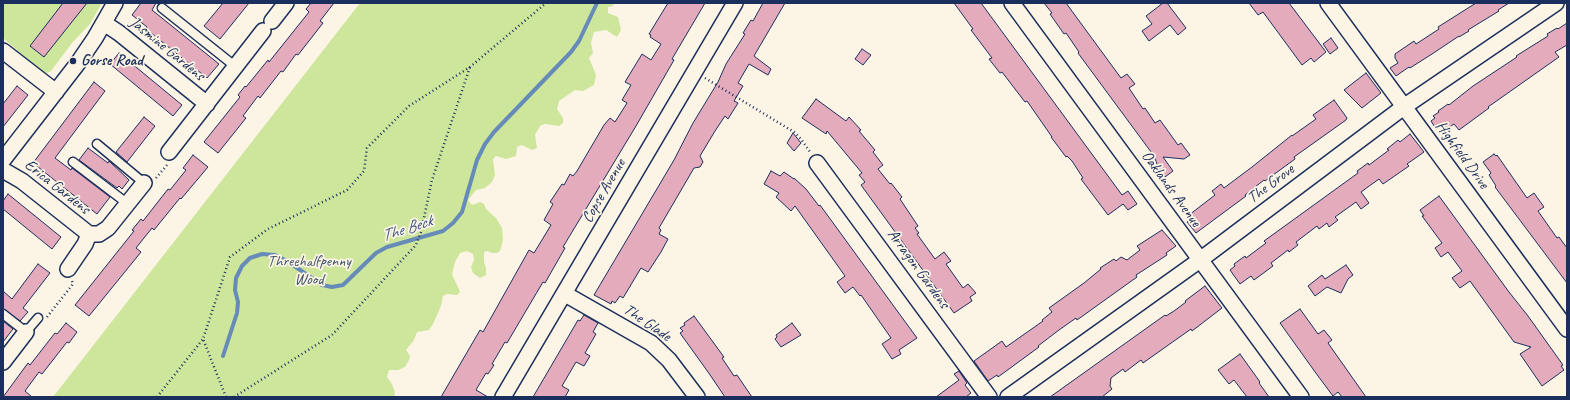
<!DOCTYPE html>
<style>
body{margin:0}
#map{position:relative;width:1570px;height:400px;overflow:hidden;background:#fcf5e5;font-family:Caveat,sans-serif}
canvas{display:block}
.frame{position:absolute;inset:0;border:4px solid #1b2f5e;pointer-events:none}
</style>
<div id="map">
<canvas width="1570" height="400"></canvas>
<div class="frame"></div>
</div>
<script>
const ctx = document.querySelector('canvas').getContext('2d');
ctx.lineJoin = 'round';
function fill(path, color) {
  ctx.fillStyle = color;
  ctx.fill(path, 'evenodd');
}
function toPath(rows) {
  const path = new Path2D();
  for (const r of rows) {
    path.moveTo(r[0], r[1]);
    for (let i = 2; i < r.length; i += 2) path.lineTo(r[i], r[i + 1]);
  }
  return path;
}
function strokePath(path, color, width, dash) {
  ctx.strokeStyle = color;
  ctx.lineWidth = width;
  ctx.lineCap = dash ? 'butt' : 'round';
  ctx.setLineDash(dash || []);
  ctx.stroke(path);
}
function write(font, color, halo, rows, align = 'center') {
  ctx.font = font + ' Caveat,sans-serif';
  ctx.lineWidth = 3.5;
  ctx.setLineDash([]);
  ctx.textBaseline = 'middle';
  ctx.strokeStyle = halo;
  ctx.fillStyle = color;
  for (const [text, x, y, turn = 0] of rows) {
    ctx.save();
    ctx.translate(x, y);
    ctx.rotate((+turn || 0) * Math.PI / 180);
    ctx.textAlign = isNaN(turn) ? turn : align;
    if (halo) ctx.strokeText(text, 0, 0);
    ctx.fillText(text, 0, 0);
    ctx.restore();
  }
}
fill(toPath([
 [3,3,102,3,90,24,72,43,51,71,47,73,42,72,3,38],
 [360,3,614,3,613,6,608,7,608,13,618,17,621,30,617,37,606,30,594,32,591,43,593,53,589,58,596,75,594,85,583,91,575,90,559,101,557,109,563,118,563,123,559,126,545,124,540,126,535,135,537,148,532,150,522,145,517,147,516,156,506,159,496,156,493,159,495,175,492,182,485,188,476,190,468,200,472,205,480,202,484,204,486,209,496,218,502,228,503,240,500,251,497,253,492,253,488,251,484,252,484,262,486,268,486,275,480,278,473,273,471,267,474,260,473,254,467,251,460,253,455,262,452,274,460,292,457,295,447,294,443,296,441,306,433,324,429,330,417,332,414,340,406,350,410,356,409,360,405,367,398,370,389,370,387,377,392,384,395,393,394,397,53,397]
]), '#cee69c');
strokePath(toPath([
 [223,356,237,313,238,302,235,290,236,278,242,266,250,258,262,254,275,255,287,261,322,285,332,287,343,285,376,253,387,247,443,231,453,223,462,212,477,160,485,144,494,132,571,52,579,41,597,3]
]), '#678bb9', 4);
const building = toPath([
 [63,3,87,3,44,57,30,46,63,3],
 [141,3,156,3,152,10,219,64,207,78,146,29,147,27,132,15,141,3],
 [223,3,249,3,220,39,204,26,223,3],
 [311,3,334,3,320,21,323,23,298,55,296,54,283,72,281,71,260,98,258,96,243,116,246,118,218,153,204,142,240,97,238,95,245,86,246,87,268,60,269,62,309,12,306,9,311,3],
 [668,3,705,3,672,59,674,60,636,126,563,247,565,248,545,283,543,282,507,343,505,342,492,364,494,365,488,374,486,373,476,390,488,397,441,397,480,330,483,332,529,250,534,253,551,225,544,220,553,204,550,202,562,184,564,185,570,174,573,176,577,171,604,125,610,118,615,122,627,103,622,100,631,85,625,82,642,54,651,60,661,44,650,37,651,35,649,34,668,3],
 [763,3,785,3,754,56,771,69,768,75,749,64,738,83,743,86,734,101,738,103,728,119,725,116,715,131,700,156,703,162,700,167,694,168,659,228,661,230,659,234,668,239,661,252,648,272,641,268,623,298,620,296,615,303,612,301,611,304,594,295,674,160,693,123,718,82,726,64,745,34,743,33,751,20,753,21,763,3],
 [954,3,981,3,1122,195,1128,191,1137,204,1128,210,1123,204,1108,215,1081,179,1083,178,1072,161,1067,156,1066,157,1051,137,1052,137,1027,101,1025,102,1002,72,1000,73,989,59,992,58,971,30,973,29,954,3],
 [1044,3,1066,3,1121,78,1127,74,1135,84,1129,88,1143,109,1145,108,1155,123,1160,120,1178,145,1181,143,1190,155,1184,159,1163,157,1173,171,1165,177,1158,167,1154,156,1078,53,1079,52,1066,33,1064,34,1050,14,1052,13,1044,3],
 [1163,3,1167,3,1186,28,1178,35,1170,25,1149,41,1142,31,1152,24,1146,16,1163,3],
 [1249,3,1289,3,1326,52,1314,62,1311,58,1302,65,1263,12,1258,15,1249,3],
 [1476,3,1509,3,1498,10,1499,11,1468,30,1469,31,1459,37,1459,36,1432,54,1410,68,1409,67,1396,76,1390,68,1398,63,1395,58,1395,54,1414,41,1416,44,1439,29,1438,27,1476,3],
 [1567,23,1567,45,1555,52,1559,57,1488,107,1489,108,1459,130,1454,124,1444,131,1441,126,1436,129,1431,121,1435,118,1433,116,1439,112,1438,111,1448,104,1449,105,1473,86,1517,57,1516,56,1548,36,1547,34,1557,28,1558,29,1567,23],
 [1331,38,1338,48,1330,54,1323,44,1331,38],
 [862,49,871,55,863,65,855,59,862,49],
 [119,53,182,105,173,116,110,64,119,53],
 [1366,73,1381,93,1362,108,1344,90,1366,73],
 [94,82,105,91,55,158,71,170,72,168,110,197,97,214,33,163,94,82],
 [17,86,28,95,3,127,3,104,17,86],
 [816,99,846,121,849,117,861,130,859,131,875,150,873,152,883,165,878,169,890,184,891,183,902,197,900,199,918,226,915,228,919,233,917,234,935,259,944,252,951,261,946,264,963,288,968,284,976,293,970,297,972,301,954,313,861,185,865,182,859,175,862,173,827,131,826,134,802,118,816,99],
 [1334,100,1347,118,1346,120,1294,157,1295,159,1265,181,1264,180,1245,195,1246,196,1196,233,1187,222,1192,218,1189,215,1215,195,1212,191,1221,184,1224,188,1252,167,1292,135,1292,136,1316,119,1313,115,1334,100],
 [144,117,155,126,127,162,116,152,144,117],
 [793,133,801,143,794,151,787,143,793,133],
 [1410,134,1424,152,1407,164,1409,166,1383,184,1379,179,1361,192,1369,203,1361,209,1356,202,1335,217,1338,220,1329,227,1327,223,1319,229,1317,226,1296,242,1298,245,1289,252,1288,250,1271,263,1273,266,1254,280,1251,276,1240,284,1230,270,1235,266,1234,264,1245,256,1246,258,1266,243,1264,241,1358,173,1357,171,1368,163,1369,165,1389,150,1387,149,1398,140,1400,142,1410,134],
 [88,148,108,163,109,161,129,180,122,189,119,186,117,188,79,160,88,148],
 [1494,154,1496,156,1497,155,1527,198,1534,193,1544,207,1538,211,1557,238,1559,237,1567,248,1567,283,1495,187,1496,186,1489,175,1491,173,1483,162,1494,154],
 [193,155,208,167,181,199,180,198,154,230,152,228,136,248,141,252,89,316,75,305,134,231,132,230,141,219,143,221,168,189,170,190,186,170,183,168,193,155],
 [771,171,780,176,784,172,794,179,794,178,806,189,819,206,820,205,917,338,899,350,901,354,892,359,882,344,891,338,861,295,860,296,853,287,845,293,837,282,845,276,795,206,791,211,776,197,779,193,764,184,771,171],
 [8,194,61,237,52,249,3,209,3,201,8,194],
 [1439,196,1509,292,1528,316,1563,365,1561,366,1564,370,1542,386,1520,354,1531,347,1514,342,1470,281,1460,288,1452,278,1462,271,1448,252,1441,257,1435,248,1442,243,1422,216,1424,216,1420,210,1439,196],
 [1162,230,1176,246,1166,253,1167,255,1136,275,1137,277,1077,320,1076,318,1059,330,1038,346,1039,347,998,377,997,375,988,381,974,361,1002,341,1006,347,1043,321,1042,320,1052,312,1049,308,1084,283,1101,269,1100,268,1114,259,1116,261,1121,257,1127,260,1140,250,1137,246,1162,230],
 [38,264,50,273,23,308,28,312,20,321,3,309,3,291,12,299,38,264],
 [1346,265,1353,275,1348,279,1341,293,1327,287,1315,296,1308,286,1322,275,1325,279,1346,265],
 [1205,286,1222,308,1192,331,1191,329,1143,363,1141,360,1125,372,1123,369,1111,378,1110,386,1112,389,1102,397,1050,397,1165,315,1166,316,1174,311,1186,302,1185,301,1205,286],
 [1300,309,1318,334,1324,330,1332,340,1328,343,1366,397,1342,397,1338,392,1333,396,1318,376,1280,323,1300,309],
 [584,315,598,323,593,332,596,334,585,353,590,356,584,366,576,362,562,386,569,390,565,397,533,397,578,320,580,321,584,315],
 [694,316,724,357,722,358,734,376,737,375,752,397,725,397,708,372,680,333,683,331,680,328,685,325,684,323,694,316],
 [3,321,13,329,3,342,3,321],
 [66,323,77,332,69,343,67,342,42,374,39,372,25,391,32,397,3,397,28,363,30,365,55,333,57,334,66,323],
 [792,323,801,335,781,347,775,339,777,337,776,335,792,323],
 [1240,354,1260,382,1259,383,1269,397,1247,397,1234,380,1229,384,1218,370,1240,354],
 [959,371,967,383,965,385,971,393,966,397,936,397,959,380,954,374,959,371]
]);
fill(building, '#e3abbc');
strokePath(building, '#1b2f5e', 1);
const service = toPath([
 [162,8,236,67],
 [97,144,144,183],
 [73,162,128,204],
 [3,314,26,332,38,318]
]);
const minor = toPath([
 [1012,3,1301,397],
 [1328,3,1567,329],
 [272,21,286,3],
 [104,23,119,33,207,104],
 [3,51,56,92],
 [169,152,263,31],
 [3,160,78,63,95,38,115,3],
 [817,163,989,397],
 [3,170,22,181,89,234],
 [68,269,85,244,89,234,99,234,108,228,144,183],
 [565,294,651,343,669,360,697,397],
 [3,362,26,332],
 [503,397,735,3],
 [1008,397,1200,260,1405,106,1556,3]
]);
strokePath(service, '#1b2f5e', 11);
strokePath(minor, '#1b2f5e', 18);
strokePath(toPath([
 [705,78,794,132,801,139,810,152],
 [156,178,167,165],
 [47,317,73,284,72,281],
 [157,397,203,339],
 [226,397,203,339,230,257,268,229,347,190,364,171,367,148,409,106,470,67,546,3],
 [234,397,332,335,416,245,421,232,432,180,470,67]
]), '#1b2f5e', 2.5, [1, 3]);
strokePath(service, '#fcf5e5', 8);
strokePath(minor, '#fcf5e5', 15);
for (const [x, y, r, color] of [
 [73,61,4,"#1b2f5e"]
]) {
  const dot = new Path2D();
  dot.arc(x, y, r, 0, 2 * Math.PI);
  ctx.fillStyle = color;
  ctx.fill(dot);
  strokePath(dot, '#fcf5e5', 1.5);
}
write('16px', '#1b2f5e', '#fcf5e5', [
 ["Jasmine Gardens",167,49,39],
 ["Highfield Drive",1462,155,54],
 ["The Grove",1271,184,-37],
 ["Erica Gardens",57,187,38],
 ["Oaklands Avenue",1171,189,54],
 ["Copse Avenue",604,191,-60],
 ["Arragon Gardens",918,269,54],
 ["The Glade",647,323,34]
]);
write('bold 16px', '#1b2f5e', '#fcf5e5', [
 ["Gorse Road",81,61]
], 'left');
write('16px', '#3f546a', '#fcf5e5', [
 ["Threehalfpenny",309,262],
 ["Wood",309,280]
]);
write('italic 17px', '#3b5684', '#fcf5e5', [
 ["The Beck",407,229,-18]
]);
</script>
